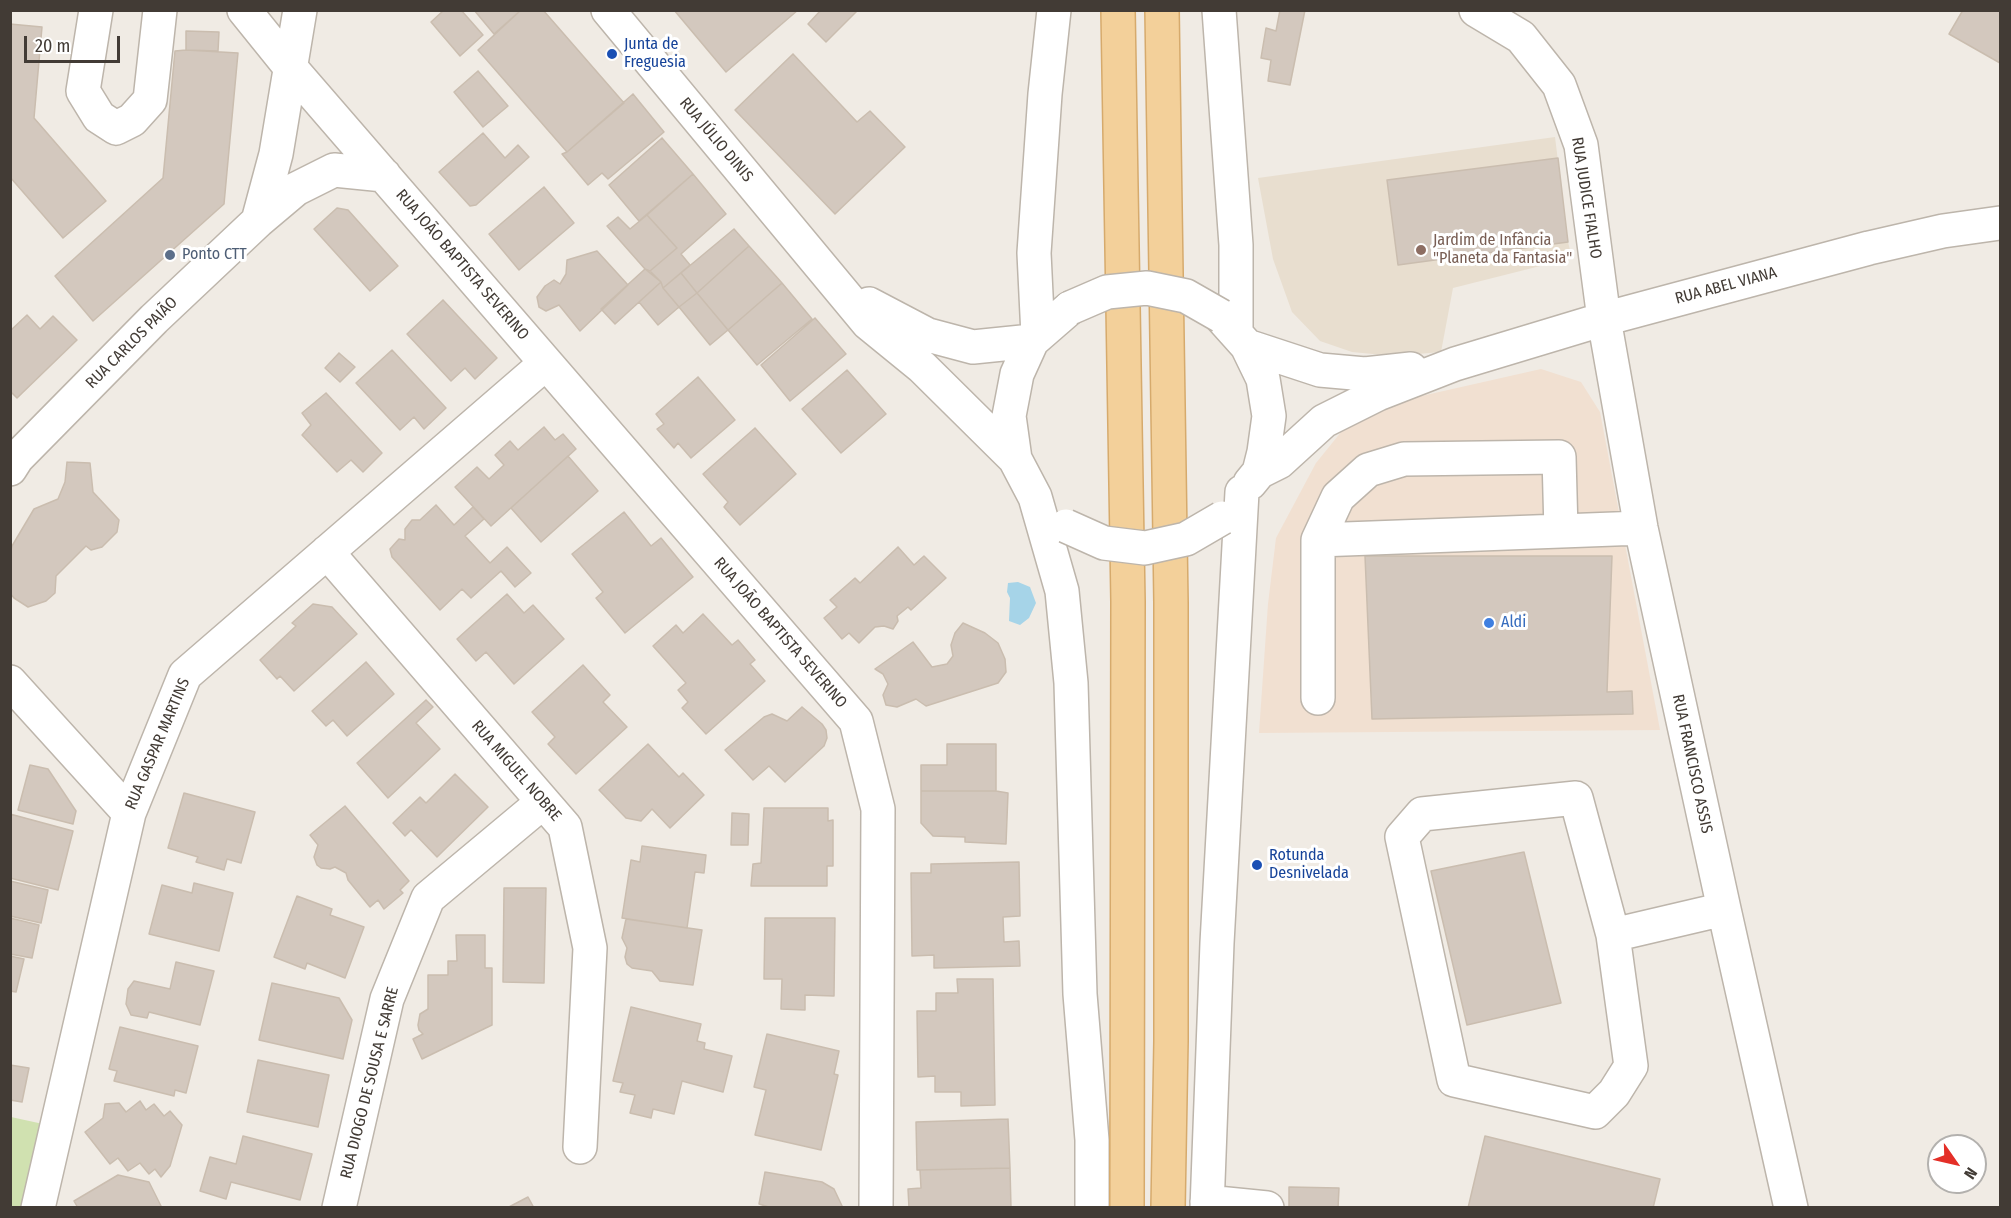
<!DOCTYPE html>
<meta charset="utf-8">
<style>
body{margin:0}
#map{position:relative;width:2011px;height:1218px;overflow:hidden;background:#f0ebe4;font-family:"Fira Sans Condensed",sans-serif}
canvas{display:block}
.frame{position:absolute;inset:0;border:12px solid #423b35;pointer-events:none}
.north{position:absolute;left:1927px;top:1134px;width:60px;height:60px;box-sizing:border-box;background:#fff;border:2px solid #b3b1ae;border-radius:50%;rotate:124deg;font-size:16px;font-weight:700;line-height:24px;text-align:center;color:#423b35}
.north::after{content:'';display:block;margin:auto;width:21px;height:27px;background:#e42f28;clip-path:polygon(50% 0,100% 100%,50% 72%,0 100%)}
.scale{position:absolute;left:24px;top:36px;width:96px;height:27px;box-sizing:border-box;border:3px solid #423b35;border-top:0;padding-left:8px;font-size:18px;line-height:21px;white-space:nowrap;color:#423b35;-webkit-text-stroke:4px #fff;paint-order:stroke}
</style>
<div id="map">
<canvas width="2011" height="1218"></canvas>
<div class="frame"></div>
<div class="north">N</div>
<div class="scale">20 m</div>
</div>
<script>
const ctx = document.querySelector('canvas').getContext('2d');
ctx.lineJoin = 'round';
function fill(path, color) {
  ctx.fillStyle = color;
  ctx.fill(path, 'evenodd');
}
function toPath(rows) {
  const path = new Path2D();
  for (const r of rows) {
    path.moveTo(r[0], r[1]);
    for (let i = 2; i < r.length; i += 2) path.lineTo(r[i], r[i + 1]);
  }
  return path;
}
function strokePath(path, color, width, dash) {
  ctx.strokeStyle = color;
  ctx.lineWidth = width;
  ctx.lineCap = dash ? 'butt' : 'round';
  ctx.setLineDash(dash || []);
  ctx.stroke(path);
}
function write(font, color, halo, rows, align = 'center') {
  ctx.font = font + ' "Fira Sans Condensed",sans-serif';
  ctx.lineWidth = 6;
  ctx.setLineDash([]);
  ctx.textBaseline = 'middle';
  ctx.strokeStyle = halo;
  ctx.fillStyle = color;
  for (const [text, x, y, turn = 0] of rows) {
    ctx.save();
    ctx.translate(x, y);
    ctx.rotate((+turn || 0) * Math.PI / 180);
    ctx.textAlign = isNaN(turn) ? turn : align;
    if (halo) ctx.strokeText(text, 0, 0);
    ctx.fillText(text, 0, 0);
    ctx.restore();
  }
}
fill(toPath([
 [1541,369,1581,382,1600,412,1660,730,1259,733,1268,604,1276,538,1316,463,1346,426,1386,404]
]), '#f1e0d1');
fill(toPath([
 [1555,137,1568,242,1572,258,1453,288,1441,352,1394,356,1352,352,1320,341,1292,312,1273,259,1258,178]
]), '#e8decf');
fill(toPath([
 [11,1117,43,1124,28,1207,11,1208]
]), '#d0e1b0');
fill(toPath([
 [1018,582,1030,587,1036,603,1029,618,1020,625,1009,621,1010,598,1007,592,1008,583]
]), '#a6d4e8');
const building = toPath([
 [444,10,461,10,483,35,460,56,431,22,444,10],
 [474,10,521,10,494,34,474,10],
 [521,10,543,10,624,103,567,152,478,50,521,10],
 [674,10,798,10,726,72,674,10],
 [821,10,858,10,826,42,808,24,821,10],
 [1280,10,1305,10,1290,85,1268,81,1271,60,1261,58,1266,28,1276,31,1280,10],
 [1963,10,2000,10,2000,63,1949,34,1963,10],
 [10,24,42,27,34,118,106,201,63,238,10,177,10,24],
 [186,31,219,32,218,51,186,50,186,31],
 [186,50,238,53,224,204,93,321,55,276,163,178,175,51,186,50],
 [793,54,857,122,870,111,905,147,835,214,735,110,793,54],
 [478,71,508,106,483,127,454,92,478,71],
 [633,94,664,132,608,179,602,173,588,185,562,154,567,152,633,94],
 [483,133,505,158,518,145,529,157,476,205,470,206,439,172,483,133],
 [662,138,693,174,639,221,609,185,662,138],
 [1558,158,1568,242,1398,265,1387,180,1558,158],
 [693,174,726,214,681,254,690,265,663,288,661,282,650,271,677,248,647,215,693,174],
 [544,187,574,223,519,270,489,234,544,187],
 [337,208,348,210,398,266,370,291,314,229,337,208],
 [647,215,677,248,650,271,645,269,607,226,618,217,630,229,647,215],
 [734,229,749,246,697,293,681,273,734,229],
 [749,246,782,283,728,330,697,293,749,246],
 [597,251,628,285,580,331,559,305,546,311,539,307,537,297,545,286,554,280,560,284,566,274,567,260,597,251],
 [645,269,661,282,615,324,601,309,645,269],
 [681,273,697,293,679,307,663,288,681,273],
 [661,282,663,288,679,307,658,325,639,302,661,282],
 [782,283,812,319,757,365,728,330,782,283],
 [697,293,728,330,710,345,679,307,697,293],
 [443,300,497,358,475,379,465,368,451,381,407,334,443,300],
 [27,315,40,329,53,316,77,340,17,398,10,391,10,331,27,315],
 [815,318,846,354,790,401,761,365,815,318],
 [392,350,446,408,424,429,414,417,400,430,356,383,392,350],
 [339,353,355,367,340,382,325,368,339,353],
 [847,370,886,414,841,453,802,409,847,370],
 [698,377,735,420,691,458,678,443,674,448,657,429,664,424,656,414,698,377],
 [326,393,382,453,363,472,351,460,337,472,302,435,311,425,302,413,326,393],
 [544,427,555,440,563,434,576,449,491,526,455,487,477,467,489,479,504,465,495,455,510,441,518,450,544,427],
 [755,428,796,474,740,525,724,507,728,502,703,474,755,428],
 [568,456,598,491,541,542,511,508,568,456],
 [67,462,90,463,93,492,119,520,117,532,102,547,91,550,86,546,56,576,55,593,46,601,28,607,14,598,10,593,10,554,12,546,34,509,58,499,65,482,67,462],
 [436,505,454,525,473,507,484,519,465,536,490,563,507,547,531,573,515,587,501,571,471,598,462,589,440,610,392,557,390,549,399,539,405,540,405,529,412,520,420,520,436,505],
 [624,512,651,546,661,538,693,577,625,633,596,598,603,592,572,554,624,512],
 [898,547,914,565,924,556,946,578,911,610,908,607,897,616,898,621,893,629,884,626,875,627,859,643,849,633,842,639,824,618,837,607,830,600,855,578,860,583,898,547],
 [1365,556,1612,556,1607,692,1632,691,1633,714,1372,719,1365,556],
 [507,594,524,613,533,605,564,639,514,684,486,652,476,661,457,639,507,594],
 [313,604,332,607,357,634,294,691,280,676,277,679,260,660,296,626,292,623,313,604],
 [703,614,732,645,738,640,755,660,750,664,765,681,706,734,682,708,688,702,678,690,686,683,653,646,676,625,683,633,703,614],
 [963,623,985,633,998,643,1005,659,1006,672,998,683,926,706,916,699,897,707,886,705,883,695,888,684,883,674,875,669,913,642,932,667,947,664,953,656,951,645,955,633,963,623],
 [366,662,394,694,347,736,333,720,326,726,312,711,366,662],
 [583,665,610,695,603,702,627,727,576,774,548,744,555,737,532,712,583,665],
 [426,700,433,707,416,723,440,749,388,798,357,763,426,700],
 [802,707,822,724,826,730,827,738,824,746,785,782,769,766,753,780,725,750,764,717,772,714,787,721,802,707],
 [648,744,679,777,683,773,704,795,670,828,652,809,641,821,626,818,599,790,648,744],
 [947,744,996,744,996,791,921,791,921,765,947,765,947,744],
 [30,765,48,769,76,811,73,824,18,810,30,765],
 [455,774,488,807,437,857,411,830,405,836,393,823,420,797,426,803,455,774],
 [921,791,996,791,1008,793,1006,844,965,842,965,837,933,836,921,823,921,791],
 [184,793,255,812,241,863,227,859,224,870,196,862,198,857,168,848,184,793],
 [345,806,409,881,400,890,403,893,384,909,378,900,370,907,348,880,346,873,335,867,330,869,321,868,317,865,314,857,318,845,310,835,345,806],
 [764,808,828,808,828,821,833,820,833,866,827,866,827,886,751,886,753,864,761,863,764,808],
 [732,813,749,814,748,845,731,845,732,813],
 [10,814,73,831,58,890,10,878,10,814],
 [642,846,706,855,704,873,695,872,687,928,622,918,631,860,640,862,642,846],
 [1524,852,1561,1003,1467,1025,1431,871,1524,852],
 [1019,862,1020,916,1003,917,1004,942,1019,941,1020,966,934,968,934,955,912,956,911,873,931,873,931,864,1019,862],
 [10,881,48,890,41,923,10,916,10,881],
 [194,883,233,893,219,951,149,934,162,885,192,893,194,883],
 [504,888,546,888,544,983,503,982,504,888],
 [297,896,332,909,330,915,364,927,345,978,307,963,305,969,274,957,297,896],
 [10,918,39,925,32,958,10,954,10,918],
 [765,918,835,918,834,996,805,995,805,1010,781,1009,782,979,764,979,765,918],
 [626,919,702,930,693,985,660,981,652,971,632,968,627,964,625,957,627,948,622,938,626,919],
 [456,935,485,935,485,968,492,968,492,1025,422,1059,413,1039,423,1034,419,1030,418,1025,420,1014,428,1009,428,975,448,975,448,961,457,961,456,935],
 [10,956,24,959,16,992,10,991,10,956],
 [176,962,214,971,200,1025,149,1012,147,1018,131,1015,126,1004,128,989,134,981,170,989,176,962],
 [957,979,993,979,995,1105,961,1106,961,1092,935,1092,935,1076,918,1077,917,1011,936,1011,936,993,958,993,957,979],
 [272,983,339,998,352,1020,343,1059,259,1040,272,983],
 [631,1007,701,1024,697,1041,705,1043,704,1049,732,1056,723,1092,682,1081,674,1114,653,1109,651,1118,630,1113,635,1095,620,1092,623,1083,613,1081,631,1007],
 [120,1027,198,1046,186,1093,175,1090,174,1096,114,1081,117,1071,109,1069,120,1027],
 [767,1034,839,1051,834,1074,838,1075,821,1150,755,1135,766,1090,754,1087,767,1034],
 [258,1060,329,1075,318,1127,247,1112,258,1060],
 [10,1065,29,1068,22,1102,10,1100,10,1065],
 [140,1101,146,1110,154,1104,164,1116,170,1111,182,1125,170,1166,161,1177,155,1169,149,1174,140,1163,128,1171,118,1158,110,1164,85,1132,103,1118,105,1104,119,1103,126,1112,140,1101],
 [1008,1119,1010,1168,917,1170,916,1122,1008,1119],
 [243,1136,312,1154,300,1200,231,1182,226,1199,200,1191,210,1157,236,1164,243,1136],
 [1485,1136,1660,1179,1653,1208,1468,1208,1485,1136],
 [1010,1168,1011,1208,909,1208,908,1189,921,1188,920,1170,1010,1168],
 [765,1172,822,1182,834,1189,843,1208,772,1208,759,1204,765,1172],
 [118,1175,149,1182,162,1208,78,1208,74,1201,118,1175],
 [1289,1187,1339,1188,1338,1208,1289,1208,1289,1187],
 [528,1197,534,1208,507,1208,528,1197]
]);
fill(building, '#d3c8be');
strokePath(building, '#cabdaf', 1.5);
const minor = toPath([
 [96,10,83,91,99,117,116,128,132,120,150,100,160,10],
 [244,10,290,67,856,721,878,809,876,1208],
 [608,10,868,323,922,367,1015,459],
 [1219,10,1236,245,1236,333],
 [1476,10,1521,37,1559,85,1581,145,1604,319,1641,528,1724,909,1791,1208],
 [258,221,296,189,334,170,384,175],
 [869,304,928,335,973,347,1032,341],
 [1070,308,1032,341,1017,374,1009,416,1015,459,1035,497,1062,591,1071,683,1080,994,1092,1140,1092,1208],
 [1221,317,1247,346,1263,379,1269,416,1264,452,1259,472,1250,483],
 [1038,336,1034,253,1045,94,1054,10],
 [1247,346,1320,370,1365,374,1411,369],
 [10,469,17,458,154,319,258,221,276,154,300,10],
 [1259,472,1279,462,1324,421,1378,394,1455,364,1604,319,1869,248,1943,231,2000,223],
 [1318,540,1561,531],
 [327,552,565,827,590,948,580,1147],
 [10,682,129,813],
 [1318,698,1318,540,1338,497,1368,470,1404,459,1559,457,1561,531,1641,528],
 [1613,935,1631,1066,1614,1093,1595,1112,1454,1080,1402,837,1422,814,1576,798,1613,935,1724,909],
 [1207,1202,1267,1208],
 [38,1208,129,813,185,675,546,363],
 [339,1208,387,999,428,898,543,802],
 [1207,1208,1217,943,1242,492]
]);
const major = toPath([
 [1118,10,1128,602,1127,1208],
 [1162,10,1171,603,1171,1041,1168,1208]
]);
strokePath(minor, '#bdb5ab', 36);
strokePath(major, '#d6aa6c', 36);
strokePath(minor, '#fff', 33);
strokePath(major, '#f3d09a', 33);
const minorBridge = toPath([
 [1070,308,1107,292,1147,288,1186,296,1221,316],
 [1066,526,1104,543,1145,548,1186,539,1222,518]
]);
strokePath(minorBridge, '#bdb5ab', 36, []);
strokePath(minorBridge, '#fff', 33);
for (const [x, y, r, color] of [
 [612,54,6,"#1a4fb4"],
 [1421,250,6,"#8d6e63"],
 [170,255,6,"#5c6f8a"],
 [1489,623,6,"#3f7fe0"],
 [1257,865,6,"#1a4fb4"]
]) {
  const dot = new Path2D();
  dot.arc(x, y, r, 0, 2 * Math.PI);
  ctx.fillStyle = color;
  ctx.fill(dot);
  strokePath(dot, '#fff', 2);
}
write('16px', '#164399', '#fff', [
 ["Junta de",624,45],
 ["Freguesia",624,63],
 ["Rotunda",1269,856],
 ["Desnivelada",1269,874]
], 'left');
write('16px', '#423b35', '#fff', [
 ["RUA JÚLIO DINIS",716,140,50],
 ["RUA JUDICE FIALHO",1586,198,81],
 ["RUA JOÃO BAPTISTA SEVERINO",462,265,49],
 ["RUA ABEL VIANA",1726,286,-15],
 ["RUA CARLOS PAIÃO",132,343,-45],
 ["RUA JOÃO BAPTISTA SEVERINO",780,633,49],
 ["RUA GASPAR MARTINS",158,744,-67],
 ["RUA FRANCISCO ASSIS",1692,764,78],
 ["RUA MIGUEL NOBRE",516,771,49],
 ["RUA DIOGO DE SOUSA E SARRE",370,1083,-76]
]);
write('16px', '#785e54', '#fff', [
 ["Jardim de Infância",1433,241],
 ["\"Planeta da Fantasia\"",1433,259]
], 'left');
write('16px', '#4e5e75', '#fff', [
 ["Ponto CTT",182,255]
], 'left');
write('16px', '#366cbe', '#fff', [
 ["Aldi",1501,623]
], 'left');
</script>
